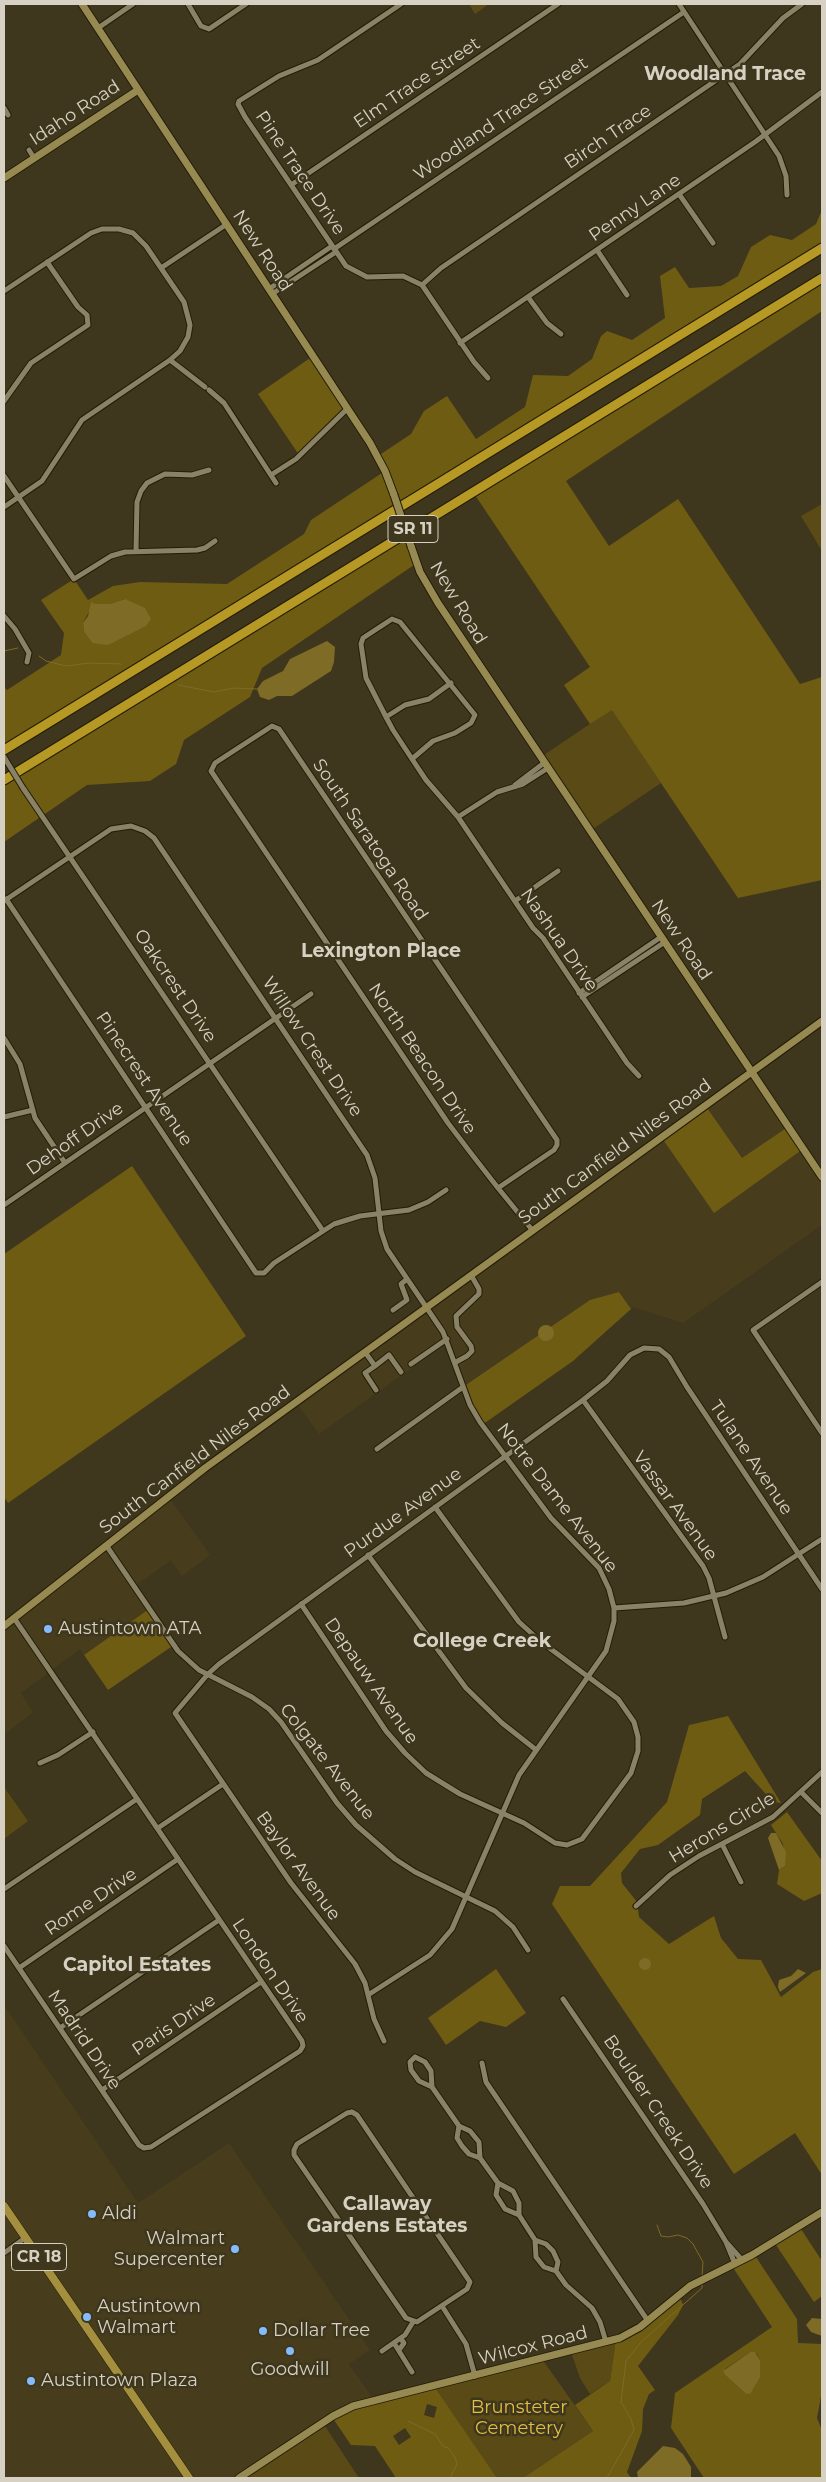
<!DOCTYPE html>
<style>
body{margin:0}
#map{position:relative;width:826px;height:2482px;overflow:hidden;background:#3e361d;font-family:Montserrat,sans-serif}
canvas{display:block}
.frame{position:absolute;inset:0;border:5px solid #d6d1c2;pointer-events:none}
</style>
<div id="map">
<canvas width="826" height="2482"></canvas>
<div class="frame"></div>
</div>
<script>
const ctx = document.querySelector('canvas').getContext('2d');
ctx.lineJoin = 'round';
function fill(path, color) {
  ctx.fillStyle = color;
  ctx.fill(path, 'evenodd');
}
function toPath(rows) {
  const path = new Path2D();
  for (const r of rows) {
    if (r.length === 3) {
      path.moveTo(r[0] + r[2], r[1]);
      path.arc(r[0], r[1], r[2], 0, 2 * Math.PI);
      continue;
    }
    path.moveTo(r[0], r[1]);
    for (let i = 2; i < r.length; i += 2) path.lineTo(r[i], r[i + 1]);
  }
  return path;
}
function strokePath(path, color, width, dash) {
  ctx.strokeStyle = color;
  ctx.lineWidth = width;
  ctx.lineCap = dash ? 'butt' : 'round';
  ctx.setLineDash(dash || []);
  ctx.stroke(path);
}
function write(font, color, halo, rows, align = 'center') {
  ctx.font = font + ' Montserrat,sans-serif';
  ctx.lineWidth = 5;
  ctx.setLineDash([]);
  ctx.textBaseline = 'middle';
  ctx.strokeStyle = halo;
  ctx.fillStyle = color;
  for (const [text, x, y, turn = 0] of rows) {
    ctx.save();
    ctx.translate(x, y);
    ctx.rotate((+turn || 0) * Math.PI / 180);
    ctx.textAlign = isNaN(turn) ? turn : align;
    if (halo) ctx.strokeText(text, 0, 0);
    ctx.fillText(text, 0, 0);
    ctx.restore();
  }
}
fill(toPath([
 [751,1072,822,1177,822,1225,683,1323,633,1307,631,1309,619,1292,463,1387,448,1342,319,1434,296,1402],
 [168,1496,210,1555,182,1576,171,1560,135,1586,149,1609,84,1655,80,1649,21,1693,33,1712,4,1735,4,1626],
 [4,2005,138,2203,229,2143,370,2350,349,2364,374,2400,353,2406,239,2478,4,2478]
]), '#473d1c');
fill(toPath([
 [469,4,489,4,475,14],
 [822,504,822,551,801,516],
 [612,709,661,783,590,831,541,757],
 [4,1787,28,1821,4,1839],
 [616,2339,610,2381,590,2394,580,2378,571,2352],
 [542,2359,593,2431,523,2478,497,2478,434,2386],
 [323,2423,359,2478,238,2478]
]), '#5a4b16');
fill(toPath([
 [822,210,822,248,4,750,4,687,7,690,61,655,64,633,41,600,74,579,88,600,113,586,140,582,227,584,304,534,311,520,385,471,378,456,411,434,424,411,447,396,476,439,525,407,533,375,568,376,592,359,601,336,607,331,632,340,665,318,660,276,675,267,689,288,721,286,738,276,751,247,770,235,792,240,816,224],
 [125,599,92,643,84,632,83,623,90,610,95,604,109,604],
 [822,278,822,311,566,481,609,546,678,499,800,684,822,677,822,880,738,898,612,710,590,724,564,685,590,667,473,492],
 [313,356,348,408,299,455,258,394],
 [406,533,417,563,262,668,250,697,184,740,176,764,150,781,87,785,4,842,4,780],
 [705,1105,742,1158,788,1127,803,1149,714,1213,662,1138],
 [132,1166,246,1336,8,1503,4,1497,4,1254],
 [619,1292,631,1309,573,1361,482,1425,463,1387,590,1300],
 [149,1609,174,1645,108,1690,84,1655],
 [728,1716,781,1803,773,1802,745,1771,702,1799,700,1815,658,1845,640,1849,621,1873,622,1883,637,1902,639,1917,669,1944,714,1916,721,1938,738,1959,761,1960,781,1997,813,1972,822,1969,822,2175,795,2133,734,2174,552,1904,560,1886,590,1886,667,1802,689,1725],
 [787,1812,822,1861,822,1893,804,1901,777,1884,779,1870,785,1866,783,1844,771,1825],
 [496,1969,526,2013,506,2027,480,2021,446,2045,428,2018],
 [799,2226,822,2261,822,2296,814,2302,774,2242],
 [754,2254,797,2319,798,2343,822,2344,822,2391,817,2418,822,2430,822,2478,704,2478,671,2428,675,2393,772,2327,732,2266],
 [750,2352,757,2354,760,2360,760,2378,750,2393,745,2393,726,2376,725,2369],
 [679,2294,683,2305,678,2315,638,2366,655,2390,649,2394,643,2409,642,2431,627,2472,631,2478,523,2478,593,2431,575,2405,610,2381,616,2339],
 [434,2386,497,2478,396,2478,375,2446,351,2445,332,2417,343,2411],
 [427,2404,437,2407,434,2418,424,2415],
 [405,2428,411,2437,399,2445,393,2436]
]), '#6f5c13');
fill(toPath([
 [125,599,145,608,151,619,146,626,108,645,92,643,84,632,83,623,88,616,91,602,95,604,109,604],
 [327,641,335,647,334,662,331,671,292,696,277,696,269,700,260,697,257,689,263,681,283,671,290,659],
 [546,1333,8],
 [771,1833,776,1833,786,1852,785,1866,779,1870,768,1838],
 [645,1964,6],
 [798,1969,806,1973,780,1992,778,1987,779,1980,791,1976],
 [812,2318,822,2319,822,2336,811,2332,806,2325],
 [750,2352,755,2352,760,2360,760,2378,750,2394,745,2393,726,2376,723,2371],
 [663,2446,675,2448,683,2454,691,2467,691,2478,638,2478,637,2472]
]), '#7e6b25');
strokePath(toPath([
 [4,651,18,648],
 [39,656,46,661,66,666,89,663,121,664],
 [178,685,214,692,234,688,257,689],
 [657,2225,661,2236,668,2237,678,2235,687,2238,693,2244,703,2262,702,2277],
 [408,2421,435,2434,443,2446,448,2448,455,2457,457,2464,450,2478],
 [607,2478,634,2430,631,2419,621,2402,626,2361,641,2342,702,2288,702,2283]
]), '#7e6b25', 1);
const street = toPath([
 [188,4,201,26,209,29,246,4],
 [401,4,318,60,279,76,239,101,238,104,245,117,346,266,367,277,403,276,422,285,474,362,488,378],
 [679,4,779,156,786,176,787,195],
 [98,28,133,4],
 [4,108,8,115],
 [29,150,34,158],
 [291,185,558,4],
 [679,194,713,243],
 [334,249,684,12],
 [597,250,627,295],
 [161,268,227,224],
 [422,285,441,268,740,64,783,18,802,4],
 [269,289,332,246],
 [4,291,91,233,102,229,119,229,133,233,146,246,184,302,190,325,188,337,180,351,170,360,82,420,42,481,4,507],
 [272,294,336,252],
 [528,297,547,323,561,334],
 [460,343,755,142,822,92],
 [170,360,205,387],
 [209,390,224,403,276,483],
 [4,401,31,363,88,325,87,315,78,307,47,262],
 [271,475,296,459,348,408],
 [4,476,74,579,111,556,125,552,197,550,205,548,215,541],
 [136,550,137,502,141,491,147,483,165,474,192,475,209,470],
 [4,616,15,629,29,653,27,662],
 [386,717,405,705,429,699,451,683],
 [412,759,433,741,455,733,471,723,475,715,400,622,392,619,363,638,361,644,366,678,386,717,393,730,412,759,426,780,458,817,533,928,543,938,627,1063,639,1076],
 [515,785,544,763],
 [23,788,323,1231],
 [458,817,497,792,523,784,548,768],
 [6,899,256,1273,264,1273,274,1263,334,1224,360,1216,409,1210,428,1202,446,1190],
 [4,901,111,829,131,826,145,831,154,838,367,1155,375,1178,381,1231,387,1249,443,1332,470,1405,480,1422,551,1518,599,1568,609,1589,614,1608,614,1621,606,1651,519,1775,452,1929,430,1955,368,1995],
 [515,901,558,871],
 [579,993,661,937],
 [582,997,665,942],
 [4,1038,20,1064,35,1118,65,1163],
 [4,1117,33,1110],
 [498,1188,554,1150,557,1145,557,1140,279,729,272,726,215,763,211,771,448,1123,470,1152,498,1188,533,1231],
 [4,1205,311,994],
 [822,1282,753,1330,822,1433],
 [393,1310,407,1300,401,1284,406,1280],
 [365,1352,375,1366],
 [456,1362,467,1356,472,1351,471,1346,457,1327,456,1316,479,1294,479,1289,471,1275],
 [411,1364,447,1339],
 [376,1390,365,1373,375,1366,389,1355,401,1372],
 [583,1400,703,1566,709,1578,725,1637],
 [377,1449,463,1387],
 [106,1545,178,1651,199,1670,252,1697,269,1709,281,1722,337,1803,356,1825,395,1859,415,1872,495,1911,513,1927,528,1950],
 [368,1555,466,1688,502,1723,535,1749],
 [301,1604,386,1731,405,1753,426,1773,460,1794,524,1823,555,1843,567,1845,582,1839,631,1773,638,1751,638,1737,634,1722,618,1699,540,1641,519,1622,435,1507],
 [614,1608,684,1603,726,1593,763,1577,822,1539],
 [40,1763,58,1755,93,1732],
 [801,1792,822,1813],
 [158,1828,223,1784],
 [722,1844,741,1882],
 [4,1889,137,1799],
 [636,1906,670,1875,699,1856,773,1817,822,1772],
 [4,1946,139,2145,144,2148,151,2147,300,2051,303,2046,302,2041,14,1618],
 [19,1968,178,1859],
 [563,1999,703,2204,726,2242,735,2264],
 [60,2028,219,1920],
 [384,2041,374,2019,365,1983,355,1964,291,1883,175,1713,208,1674,219,1664,583,1400,607,1381,630,1355,644,1348,659,1349,669,1357,687,1387,822,1589],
 [415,2057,425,2062,431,2071,432,2087,419,2081,411,2070,410,2062,415,2057],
 [482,2063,486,2082,648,2321],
 [432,2087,459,2126,470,2131,479,2142,480,2158],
 [102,2090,261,1982],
 [352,2112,357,2115,470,2282,467,2289,417,2322,406,2318,294,2155,294,2150,297,2144,347,2113,352,2112],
 [459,2126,457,2138,462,2146,469,2154,480,2158,498,2183,513,2191,519,2203,519,2215,535,2240,546,2244,553,2251,558,2262,556,2271],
 [498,2183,496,2195,505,2209,519,2215],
 [535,2240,536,2257,544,2267,556,2271,566,2285,592,2308,600,2322,606,2342],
 [726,2242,742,2260],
 [4,2253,25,2238],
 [442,2306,466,2344,475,2376],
 [394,2343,412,2372],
 [399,2350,404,2343,401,2339],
 [382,2351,405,2335,413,2322]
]);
const secondary = toPath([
 [82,4,370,443,385,471,394,495],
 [4,178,138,90],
 [411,546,420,572,438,603,822,1177],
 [4,1626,205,1468,822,1021],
 [239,2478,333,2416,353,2406,620,2338,640,2327,690,2286,752,2255,822,2212]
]);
const primary = toPath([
 [4,2206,189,2478]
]);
const highway = toPath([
 [4,750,822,248],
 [4,780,822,278]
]);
strokePath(street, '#241d04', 7);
strokePath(secondary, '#241d04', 9);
strokePath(primary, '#241d04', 9);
strokePath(highway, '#241d04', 11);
strokePath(street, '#8a8266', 5);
strokePath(secondary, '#978952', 7);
strokePath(primary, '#a48f3f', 8);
strokePath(highway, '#b69825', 9);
const streetBridge = toPath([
 [4,757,23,788]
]);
const secondaryBridge = toPath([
 [394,495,411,546]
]);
strokePath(streetBridge, '#241d04', 7, []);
strokePath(secondaryBridge, '#241d04', 9, []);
strokePath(streetBridge, '#8a8266', 5);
strokePath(secondaryBridge, '#978952', 7);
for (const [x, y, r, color] of [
 [48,1629,5,"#86bbfb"],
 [92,2214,5,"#86bbfb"],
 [235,2249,5,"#86bbfb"],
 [87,2317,5,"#86bbfb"],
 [263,2331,5,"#86bbfb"],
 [290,2351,5,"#86bbfb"],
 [31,2381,5,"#86bbfb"]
]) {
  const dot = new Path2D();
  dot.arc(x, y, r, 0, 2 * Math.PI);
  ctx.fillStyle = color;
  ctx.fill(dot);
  strokePath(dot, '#3e361d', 2);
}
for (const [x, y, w] of [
 [413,529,50],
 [39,2257,55]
]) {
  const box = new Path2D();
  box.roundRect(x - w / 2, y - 13.5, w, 27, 4);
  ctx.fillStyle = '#3e361d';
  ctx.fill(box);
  strokePath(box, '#d6d1c2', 1);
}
write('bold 16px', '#d6d1c2', null, [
 ["SR 11",413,529],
 ["CR 18",39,2257]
]);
write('18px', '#d6d1c2', '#3e361d', [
 ["Elm Trace Street",417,83,-34],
 ["Idaho Road",75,113,-33],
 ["Woodland Trace Street",501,119,-34],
 ["Birch Trace",608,137,-34],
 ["Pine Trace Drive",300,173,56],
 ["Penny Lane",635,208,-34],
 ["New Road",262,251,57],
 ["New Road",458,603,59],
 ["South Saratoga Road",370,840,56],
 ["Nashua Drive",559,940,55],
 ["New Road",681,940,56],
 ["Oakcrest Drive",175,986,56],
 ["Willow Crest Drive",312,1047,56],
 ["North Beacon Drive",422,1059,56],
 ["Pinecrest Avenue",144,1079,56],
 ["Dehoff Drive",75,1139,-35],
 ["South Canfield Niles Road",615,1152,-36],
 ["Tulane Avenue",751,1458,56],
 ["South Canfield Niles Road",195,1460,-37],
 ["Notre Dame Avenue",557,1498,52],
 ["Vassar Avenue",675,1506,54],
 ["Purdue Avenue",403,1513,-36],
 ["Depauw Avenue",371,1681,55],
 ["Colgate Avenue",327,1762,52],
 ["Herons Circle",722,1828,-31],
 ["Baylor Avenue",298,1866,54],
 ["Rome Drive",91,1902,-34],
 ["London Drive",270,1971,56],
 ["Paris Drive",174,2025,-34],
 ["Madrid Drive",84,2040,56],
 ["Boulder Creek Drive",658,2112,56],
 ["Wilcox Road",533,2346,-14]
]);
write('18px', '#d6d1c2', '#3e361d', [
 ["Austintown ATA",58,1629],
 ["Aldi",102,2214],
 ["Walmart",225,2239,"right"],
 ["Supercenter",225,2260,"right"],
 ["Austintown",97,2307],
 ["Walmart",97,2328],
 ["Dollar Tree",273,2331],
 ["Goodwill",290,2370,"center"],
 ["Austintown Plaza",41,2381]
], 'left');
write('18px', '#e1be42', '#3e361d', [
 ["Brunsteter",519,2408],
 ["Cemetery",519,2429]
]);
write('bold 19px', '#d6d1c2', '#3e361d', [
 ["Woodland Trace",725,74],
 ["Lexington Place",381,951],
 ["College Creek",482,1641],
 ["Capitol Estates",137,1965],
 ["Callaway",387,2204],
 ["Gardens Estates",387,2226]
]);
</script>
